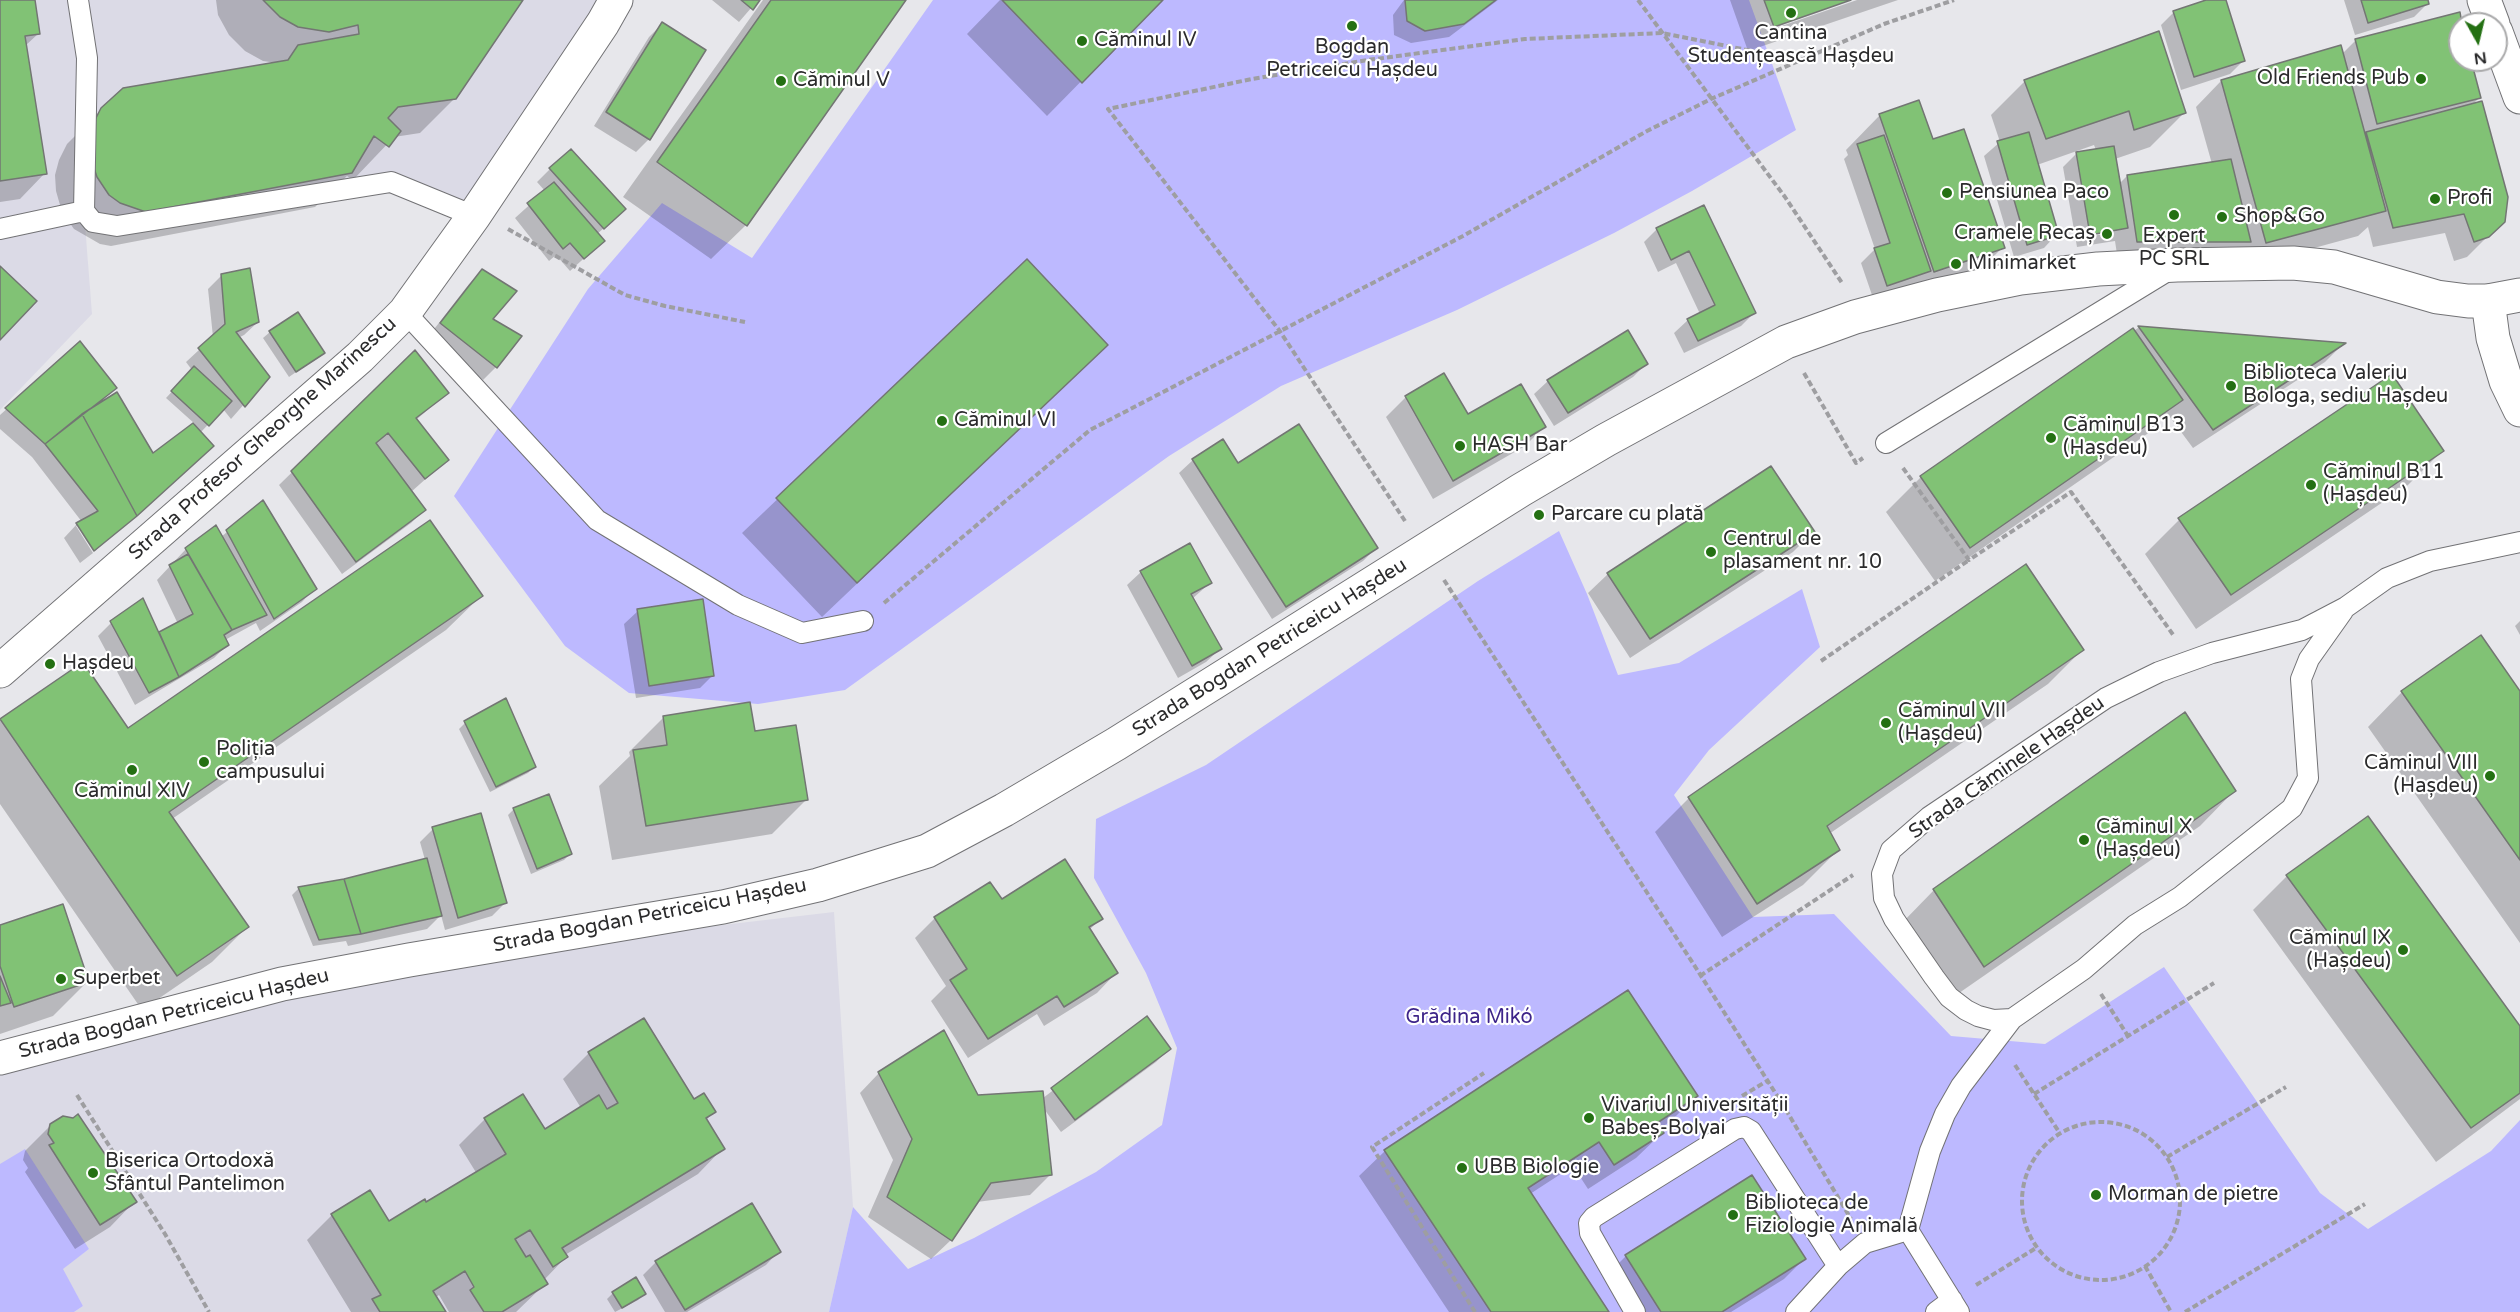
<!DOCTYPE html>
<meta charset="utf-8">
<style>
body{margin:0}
#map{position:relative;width:2520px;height:1312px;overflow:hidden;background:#e7e7eb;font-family:"Varela Round",sans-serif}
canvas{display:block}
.north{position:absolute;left:2448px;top:12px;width:60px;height:60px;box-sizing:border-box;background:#fff;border:2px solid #aaaaab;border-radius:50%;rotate:172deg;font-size:16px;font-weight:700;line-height:24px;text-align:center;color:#2b2b2c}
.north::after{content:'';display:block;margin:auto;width:21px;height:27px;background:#247013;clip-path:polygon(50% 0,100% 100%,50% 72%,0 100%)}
</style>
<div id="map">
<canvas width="2520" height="1312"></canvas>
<div class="north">N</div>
</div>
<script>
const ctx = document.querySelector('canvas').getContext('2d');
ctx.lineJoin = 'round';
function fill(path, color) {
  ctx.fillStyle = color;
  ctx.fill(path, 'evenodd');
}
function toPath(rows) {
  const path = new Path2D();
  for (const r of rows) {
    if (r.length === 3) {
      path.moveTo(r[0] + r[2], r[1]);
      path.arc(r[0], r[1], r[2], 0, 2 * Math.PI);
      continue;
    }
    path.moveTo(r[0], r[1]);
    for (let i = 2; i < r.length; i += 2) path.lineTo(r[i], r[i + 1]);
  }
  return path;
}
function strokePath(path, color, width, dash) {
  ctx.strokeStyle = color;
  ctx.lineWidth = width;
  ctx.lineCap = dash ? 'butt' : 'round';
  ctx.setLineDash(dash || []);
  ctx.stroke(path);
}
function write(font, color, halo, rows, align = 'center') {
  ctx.font = font + ' "Varela Round",sans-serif';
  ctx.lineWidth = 4.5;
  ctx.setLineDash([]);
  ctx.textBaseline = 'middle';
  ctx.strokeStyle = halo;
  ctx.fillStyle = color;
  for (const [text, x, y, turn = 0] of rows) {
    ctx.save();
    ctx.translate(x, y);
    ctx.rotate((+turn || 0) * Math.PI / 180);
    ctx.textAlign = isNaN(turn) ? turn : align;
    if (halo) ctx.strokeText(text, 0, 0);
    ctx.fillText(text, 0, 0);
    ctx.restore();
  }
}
fill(toPath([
 [0,0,616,0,474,216,391,182,117,226,84,212,92,314,0,410],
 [834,912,853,1207,829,1312,74,1312,83,1306,62,1269,89,1249,0,1164,0,1074,108,1040,206,1015,551,945]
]), '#dbdae6');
fill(toPath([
 [933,0,1749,0,1796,130,1692,191,1614,233,1457,310,1281,386,1169,456,845,690,758,704,629,693,565,646,454,496,588,289,662,203,752,258],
 [1559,531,1587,594,1618,675,1679,663,1802,589,1820,647,1709,750,1674,795,1753,917,1834,914,1951,1036,2045,1044,2164,967,2320,1193,2368,1229,2491,1151,2520,1120,2520,1312,829,1312,853,1207,908,1269,974,1238,1096,1172,1162,1125,1177,1048,1146,973,1094,878,1096,819,1206,765,1478,581],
 [25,1149,89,1249,63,1269,83,1306,74,1312,0,1312,0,1164]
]), '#bdb9ff');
fill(toPath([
 [0,0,33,0,39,33,25,46,45,173,20,199,0,202],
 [216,0,521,0,455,98,420,133,394,137,353,180,347,176,315,207,111,246,100,244,74,229,62,212,56,191,55,175,59,160,67,144,102,109,277,63,263,61,245,51,229,35,218,15],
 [712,0,758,0,739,22],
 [763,0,904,0,746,225,711,259,623,197],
 [1000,0,1161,0,1047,116,967,34],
 [1404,0,1498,0,1449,37,1411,43,1394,35,1393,15],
 [1730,0,1848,0,1766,28,1767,31,1857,0,1898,0,1748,51],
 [2211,0,2224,0,2244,60,2230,74,2181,90,2161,25,2174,12],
 [2344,0,2426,0,2427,4,2414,17,2355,35],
 [2458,14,2461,24,2460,60,2470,60,2479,98,2472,105,2503,221,2467,257,2454,261,2445,233,2373,247,2368,227,2358,236,2241,268,2118,261,2115,241,2077,247,2063,167,2076,154,2096,150,2094,145,2037,165,2057,234,2044,248,2014,257,1984,156,2000,142,1991,115,2025,81,2185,112,2150,147,2115,159,2119,184,2127,176,2212,164,2196,107,2221,81,2340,47,2342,54,2356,40],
 [2113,229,2113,232,2083,238,2083,235],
 [662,24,649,139,636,152,594,126,649,37],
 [1880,115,1932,141,2003,247,1968,282,1873,298,1861,263,1875,249,1844,159,1848,155,1846,150],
 [550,169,611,222,597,234,603,241,570,271,556,255,549,261,515,218,545,191,537,182],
 [1703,207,1754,313,1741,326,1684,353,1674,333,1688,320,1700,314,1676,263,1658,272,1644,242,1657,229],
 [1027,261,1072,379,822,617,742,533],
 [483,271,491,319,496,367,483,380,428,337,469,284],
 [222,275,258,322,244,335,238,338,268,377,231,419,223,409,200,433,199,459,95,551,80,526,76,526,93,553,80,563,64,538,77,524,82,522,32,457,0,429,0,415,80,343,115,388,97,405,152,456,195,424,166,398,192,370,186,362,213,337,208,289],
 [2138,328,2343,344,2325,362,2193,448,2167,413,2147,434,1935,581,1886,512,1921,477],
 [270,332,323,353,289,377,263,338],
 [415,352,447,393,416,420,447,460,411,492,424,510,411,523,342,574,279,485],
 [1646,364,1633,377,1554,426,1534,394,1548,381],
 [1444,375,1468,416,1544,427,1525,446,1433,499,1386,417,1406,397],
 [1223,441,1238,465,1376,548,1363,561,1272,619,1179,473,1193,460],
 [2442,451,2408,485,2196,629,2145,554,2179,520],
 [227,532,315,588,302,602,260,631,256,623,225,640,227,645,214,658,135,705,98,636,111,623,158,634,178,624,157,580,186,549,221,537],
 [1813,532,1793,552,1630,658,1588,593,1608,574],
 [1141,572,1210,583,1192,599,1220,649,1206,662,1178,678,1127,585],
 [481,596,446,630,172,819,247,927,212,962,142,1010,0,804,0,720,82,664,128,730],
 [638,611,713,675,700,688,636,698,624,624],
 [2520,621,2520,635,2515,626],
 [2082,650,2048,684,1829,834,1838,850,1803,885,1722,937,1655,832,1689,798],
 [2402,692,2520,694,2520,943,2368,727],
 [664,717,753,733,806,800,772,834,612,860,599,786,630,756,629,752],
 [465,723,534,767,528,773,490,792,459,729],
 [2234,791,2200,826,1949,1000,1900,925,1934,890],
 [514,809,570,854,564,860,531,874,508,815],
 [433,829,505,903,492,916,445,930,441,915,427,929,348,946,346,941,313,946,292,895,299,888,344,880,425,860,420,842],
 [2287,876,2520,1028,2520,1099,2436,1162,2253,910],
 [1001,901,1101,919,1089,930,1116,973,1097,993,1044,1026,1037,1014,968,1058,931,1001,946,986,915,938,935,918],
 [0,926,87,982,53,1016,0,1034],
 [1147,1019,1169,1049,1156,1062,1061,1132,1044,1109,1050,1175,1030,1195,977,1202,951,1240,931,1259,868,1217,893,1160,860,1093,879,1073,977,1096,1043,1098],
 [644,1020,694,1101,714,1112,706,1120,723,1148,698,1174,565,1255,566,1257,544,1280,546,1283,516,1312,449,1312,439,1295,435,1298,444,1312,351,1312,307,1240,332,1215,388,1223,426,1204,477,1174,459,1145,485,1119,523,1096,544,1131,581,1108,563,1079,588,1054],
 [1696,1096,1671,1121,1659,1129,1662,1133,1636,1158,1588,1189,1573,1166,1530,1194,1607,1312,1449,1312,1359,1176,1385,1151],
 [51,1125,135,1201,110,1227,75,1249,25,1172,28,1168,23,1160,25,1151],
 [1752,1177,1804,1259,1784,1279,1731,1312,1629,1312,1606,1276,1626,1256],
 [779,1251,766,1265,687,1312,665,1312,643,1275,656,1262],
 [613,1293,644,1293,638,1300,615,1312,607,1299]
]), '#0003');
const building = toPath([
 [0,0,35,0,40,34,25,36,47,174,0,181,0,0],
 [263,0,523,0,456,99,398,107,388,118,401,131,389,147,374,136,352,173,146,212,120,203,109,195,97,177,90,156,93,124,101,108,123,88,288,60,298,45,359,34,358,25,329,32,298,27,280,17,263,0],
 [741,0,760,0,753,10,741,0],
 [771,0,906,0,747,226,657,162,771,0],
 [1002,0,1163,0,1082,83,1002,0],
 [1405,0,1496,0,1464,24,1425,31,1407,21,1405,0],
 [1764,0,1851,0,1774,27,1764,0],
 [2206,0,2226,0,2245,61,2194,77,2173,11,2206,0],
 [2361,0,2428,0,2429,4,2368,23,2361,0],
 [2460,12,2462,24,2460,24,2460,60,2471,60,2481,98,2377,124,2355,39,2460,12],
 [662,22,706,50,650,140,606,112,662,22],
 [2159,31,2186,113,2134,130,2129,111,2046,139,2024,80,2159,31],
 [2341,45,2386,211,2266,243,2221,80,2341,45],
 [1919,100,1933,139,1964,129,2005,248,1934,272,1879,114,1919,100],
 [2482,101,2508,197,2505,222,2489,237,2474,242,2464,214,2393,228,2366,132,2482,101],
 [2029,132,2059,235,2027,245,1997,141,2029,132],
 [1884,135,1931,271,1887,286,1874,248,1890,243,1857,144,1884,135],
 [2114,146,2128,228,2090,235,2076,152,2114,146],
 [571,149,626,209,604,229,549,168,571,149],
 [2231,159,2251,242,2137,242,2127,175,2231,159],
 [554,182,605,241,584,259,570,243,563,249,527,203,554,182],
 [1704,205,1756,313,1698,341,1687,319,1715,305,1689,251,1671,260,1656,228,1704,205],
 [1027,259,1108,345,857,583,776,498,1027,259],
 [0,266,37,301,0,340,0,266],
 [250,268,259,322,236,332,270,377,245,407,198,348,225,324,221,274,250,268],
 [482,269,517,291,493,319,522,336,497,368,440,323,482,269],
 [298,312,325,353,296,372,269,331,298,312],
 [2138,326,2346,343,2213,430,2138,326],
 [2133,328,2183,400,1970,548,1920,476,2133,328],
 [1628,330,1648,364,1568,413,1547,380,1628,330],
 [80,341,117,388,45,444,5,408,80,341],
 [415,350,449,393,416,418,449,460,425,479,388,433,376,443,426,510,356,562,291,471,415,350],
 [194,366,232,401,209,426,171,391,194,366],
 [1444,373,1468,414,1521,384,1546,427,1453,481,1405,396,1444,373],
 [2392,374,2444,451,2231,595,2178,518,2392,374],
 [117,392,153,453,193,423,214,446,137,516,82,414,117,392],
 [82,414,137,516,94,551,76,523,98,511,45,444,82,414],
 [1299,424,1378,548,1286,607,1192,459,1223,439,1238,463,1299,424],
 [1771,466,1815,532,1650,639,1607,573,1771,466],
 [263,500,317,589,274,619,226,530,263,500],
 [430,520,483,596,169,812,249,927,177,976,0,719,83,662,128,728,430,520],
 [216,525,267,615,232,630,185,548,216,525],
 [1190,543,1212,583,1191,594,1222,649,1192,666,1140,571,1190,543],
 [188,554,232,630,224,635,229,645,179,677,159,632,193,614,169,565,188,554],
 [2026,564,2084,650,1827,826,1840,850,1757,904,1688,797,2026,564],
 [143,598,179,677,149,693,110,621,143,598],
 [703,599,714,676,649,686,637,609,703,599],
 [2481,635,2520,691,2520,860,2401,691,2481,635],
 [506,698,536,767,496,787,464,721,506,698],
 [750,702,755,731,796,725,808,800,646,826,633,750,667,745,663,716,750,702],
 [2185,712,2236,791,1984,967,1933,889,2185,712],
 [549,794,572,854,537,869,513,808,549,794],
 [481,813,507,903,458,918,432,827,481,813],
 [2368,816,2520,1026,2520,1093,2471,1128,2286,875,2368,816],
 [427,858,442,916,361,934,344,879,427,858],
 [1065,859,1103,919,1089,927,1118,973,1064,1007,1057,996,988,1039,950,980,967,969,934,917,990,882,1002,899,1065,859],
 [344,879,361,934,319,940,298,887,344,879],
 [63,904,89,982,14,1007,0,966,0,925,63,904],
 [0,976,11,1003,0,1006,0,976],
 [1628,990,1698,1096,1657,1123,1664,1133,1614,1165,1599,1142,1528,1188,1609,1312,1491,1312,1384,1150,1628,990],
 [1147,1016,1171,1049,1075,1120,1051,1088,1147,1016],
 [644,1018,694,1099,704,1093,716,1112,706,1118,725,1149,562,1248,568,1257,553,1267,530,1230,515,1239,526,1257,530,1255,548,1284,502,1312,484,1312,470,1290,474,1287,465,1271,433,1291,446,1312,380,1312,372,1299,381,1295,331,1214,370,1190,389,1221,425,1199,426,1202,506,1154,484,1118,523,1094,545,1129,599,1095,607,1109,618,1103,588,1052,644,1018],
 [944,1030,978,1095,1043,1091,1052,1175,991,1183,952,1241,887,1197,912,1139,878,1072,944,1030],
 [78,1114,137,1202,100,1225,49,1145,54,1143,48,1134,50,1124,63,1116,73,1118,78,1114],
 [1752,1175,1806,1259,1722,1312,1661,1312,1625,1255,1752,1175],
 [752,1203,781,1252,685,1310,655,1261,752,1203],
 [636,1277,646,1294,622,1308,612,1292,636,1277]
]);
fill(building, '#81c275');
strokePath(building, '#737673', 1.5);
const service = toPath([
 [78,0,87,58,84,211,93,222,117,226,391,182,474,216],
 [0,229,84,211],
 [405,312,597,520,738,605,802,633,863,621],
 [1886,443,2169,270],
 [2012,1019,1993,1020,1978,1016,1966,1010,1949,997,1934,977,1894,919,1884,898,1882,874,1891,850,1929,817,2106,698,2159,672,2212,653,2302,630,2346,607,2387,578,2430,561,2520,542],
 [1635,1312,1590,1233,1589,1223,1594,1217,1735,1129,1744,1127,1751,1131,1838,1266],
 [1796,1312,1838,1266,1865,1243,1908,1230],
 [1936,1312,1952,1300],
 [1959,1312,1908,1230,1930,1151,1945,1114,1961,1086,2012,1019,2084,969,2135,925,2180,897,2292,808,2308,778,2301,679,2309,659,2343,611]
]);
const minor = toPath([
 [2484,0,2493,24],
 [2496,32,2520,97],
 [2488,301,2493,338,2506,381,2520,410],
 [0,671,360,357,405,312,474,216,603,23,616,0]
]);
const tertiary = toPath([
 [0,1058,282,984,409,960,723,907,818,885,927,851,1004,810,1116,744,1521,490,1606,440,1786,342,1855,317,1937,295,2020,278,2098,269,2177,265,2293,263,2334,267,2437,297,2468,301,2488,301,2520,295]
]);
strokePath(service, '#727275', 22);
strokePath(minor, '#727275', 35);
strokePath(tertiary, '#727275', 35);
strokePath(toPath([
 [1638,0,1785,197,1842,283],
 [508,229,625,295,665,306,745,322],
 [1804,373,1856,463,1863,458],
 [1903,468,1969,560,2071,492,2174,636],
 [1405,521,1279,330,1108,109,1252,79,1368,60,1525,39,1662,33,1797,60],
 [1444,580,1696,968,1783,1105,1851,1219],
 [884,603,1090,430,1463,236,1647,131,1711,99,1884,24,1954,0],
 [1821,661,1969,560],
 [1700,976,1853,875],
 [2101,994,2128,1036],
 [2015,1065,2059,1132],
 [2034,1094,2214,983],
 [77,1095,165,1234,209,1312],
 [1742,1096,1767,1081],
 [2101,1201,79],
 [2167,1157,2286,1087],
 [2145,1266,2171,1312],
 [1976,1285,2036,1248],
 [1475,1312,1372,1147,1484,1073],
 [2185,1312,2365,1204]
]), '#9e9ea1', 4, [6, 3]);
strokePath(service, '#fff', 20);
strokePath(minor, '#fff', 33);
strokePath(tertiary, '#fff', 33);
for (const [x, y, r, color] of [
 [1791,13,6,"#247013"],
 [1352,26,6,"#247013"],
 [1082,41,6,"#247013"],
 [2421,79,6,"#247013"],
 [781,81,6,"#247013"],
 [1947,193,6,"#247013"],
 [2435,199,6,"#247013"],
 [2174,215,6,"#247013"],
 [2222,217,6,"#247013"],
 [2107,234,6,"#247013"],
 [1956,264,6,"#247013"],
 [2231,386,6,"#247013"],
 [942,421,6,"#247013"],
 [2051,438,6,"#247013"],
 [1460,446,6,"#247013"],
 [2311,485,6,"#247013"],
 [1539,515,6,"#247013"],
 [1711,552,6,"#247013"],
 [50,664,6,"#247013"],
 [1886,723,6,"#247013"],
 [204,762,6,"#247013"],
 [132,770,6,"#247013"],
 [2490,776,6,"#247013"],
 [2084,840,6,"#247013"],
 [2403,950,6,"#247013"],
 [61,979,6,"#247013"],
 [1589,1118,6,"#247013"],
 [1462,1168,6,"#247013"],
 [93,1173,6,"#247013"],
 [2096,1195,6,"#247013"],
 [1733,1215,6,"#247013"]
]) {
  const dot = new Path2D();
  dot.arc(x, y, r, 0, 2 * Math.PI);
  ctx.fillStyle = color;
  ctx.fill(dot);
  strokePath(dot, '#fff', 2);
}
write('20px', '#2b2b2c', '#fff', [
 ["Cantina",1791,34,"center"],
 ["Studențească Hașdeu",1791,57,"center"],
 ["Căminul IV",1094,41],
 ["Bogdan",1352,48,"center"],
 ["Petriceicu Hașdeu",1352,71,"center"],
 ["Old Friends Pub",2409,79,"right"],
 ["Căminul V",793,81],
 ["Pensiunea Paco",1959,193],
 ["Profi",2447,199],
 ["Shop&Go",2234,217],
 ["Cramele Recaș",2095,234,"right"],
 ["Expert",2174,237,"center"],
 ["PC SRL",2174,260,"center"],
 ["Minimarket",1968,264],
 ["Biblioteca Valeriu",2243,374],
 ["Bologa, sediu Hașdeu",2243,397],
 ["Căminul VI",954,421],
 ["Căminul B13",2063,426],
 ["(Hașdeu)",2063,449],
 ["HASH Bar",1472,446],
 ["Căminul B11",2323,473],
 ["(Hașdeu)",2323,496],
 ["Parcare cu plată",1551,515],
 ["Centrul de",1723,540],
 ["plasament nr. 10",1723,563],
 ["Hașdeu",62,664],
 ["Căminul VII",1898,712],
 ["(Hașdeu)",1898,735],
 ["Poliția",216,750],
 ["campusului",216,773],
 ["Căminul VIII",2478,764,"right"],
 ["(Hașdeu)",2478,787,"right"],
 ["Căminul XIV",132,792,"center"],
 ["Căminul X",2096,828],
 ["(Hașdeu)",2096,851],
 ["Căminul IX",2391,939,"right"],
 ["(Hașdeu)",2391,962,"right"],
 ["Superbet",73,979],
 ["Vivariul Universității",1601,1106],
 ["Babeș-Bolyai",1601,1129],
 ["Biserica Ortodoxă",105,1162],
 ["Sfântul Pantelimon",105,1185],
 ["UBB Biologie",1474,1168],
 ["Morman de pietre",2108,1195],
 ["Biblioteca de",1745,1204],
 ["Fiziologie Animală",1745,1227]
], 'left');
write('20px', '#2b2b2c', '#fff', [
 ["Strada Profesor Gheorghe Marinescu",263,439,-42],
 ["Strada Bogdan Petriceicu Hașdeu",1270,648,-32],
 ["Strada Căminele Hașdeu",2007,768,-35],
 ["Strada Bogdan Petriceicu Hașdeu",650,916,-11],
 ["Strada Bogdan Petriceicu Hașdeu",174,1014,-14]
]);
write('20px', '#3d2489', '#fff', [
 ["Grădina Mikó",1469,1018]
]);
</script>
